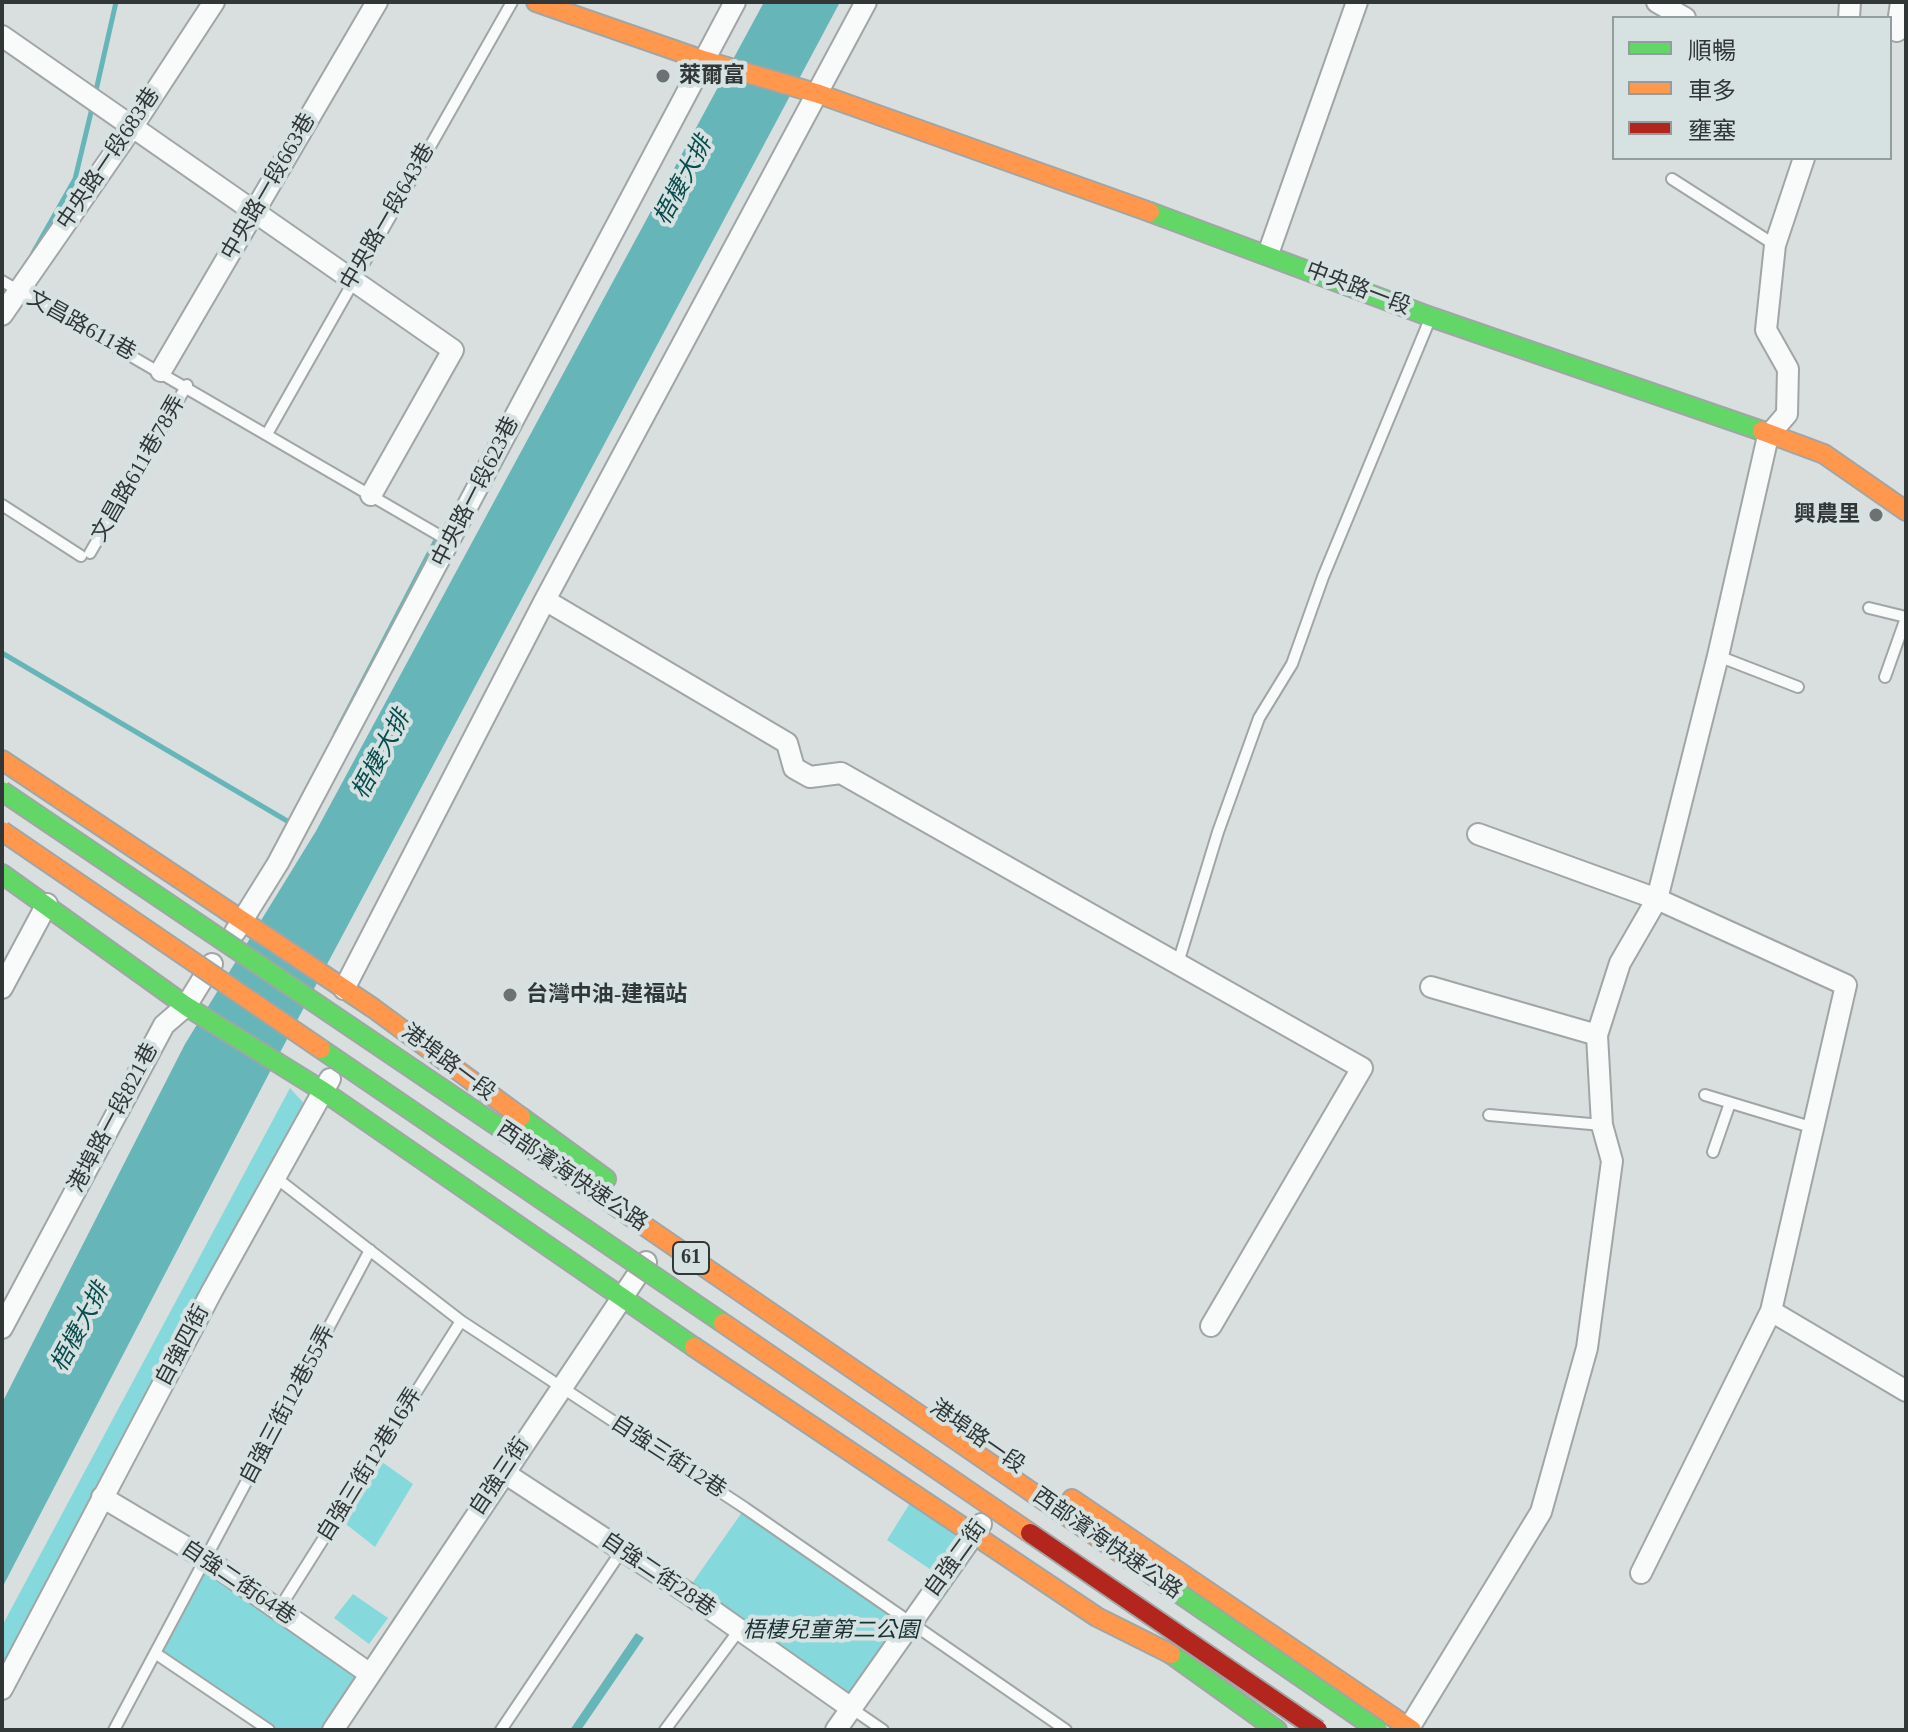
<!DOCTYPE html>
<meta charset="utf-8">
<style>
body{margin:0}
#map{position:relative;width:1908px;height:1732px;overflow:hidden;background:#d9dfdf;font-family:"Times New Roman","Noto Sans TC",serif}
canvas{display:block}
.frame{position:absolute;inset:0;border:4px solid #313636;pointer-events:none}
.legend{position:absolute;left:1612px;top:16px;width:280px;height:144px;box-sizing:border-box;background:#d6e2e2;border:2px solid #949d9d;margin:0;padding:10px 14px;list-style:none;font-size:24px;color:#313636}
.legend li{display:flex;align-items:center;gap:16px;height:40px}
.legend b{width:40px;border:2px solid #949d9d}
</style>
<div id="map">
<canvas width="1908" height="1732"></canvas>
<div class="frame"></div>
<ul class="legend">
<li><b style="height:10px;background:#63d668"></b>順暢</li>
<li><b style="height:10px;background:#ff974d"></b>車多</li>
<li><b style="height:10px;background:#b3261e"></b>壅塞</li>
</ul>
</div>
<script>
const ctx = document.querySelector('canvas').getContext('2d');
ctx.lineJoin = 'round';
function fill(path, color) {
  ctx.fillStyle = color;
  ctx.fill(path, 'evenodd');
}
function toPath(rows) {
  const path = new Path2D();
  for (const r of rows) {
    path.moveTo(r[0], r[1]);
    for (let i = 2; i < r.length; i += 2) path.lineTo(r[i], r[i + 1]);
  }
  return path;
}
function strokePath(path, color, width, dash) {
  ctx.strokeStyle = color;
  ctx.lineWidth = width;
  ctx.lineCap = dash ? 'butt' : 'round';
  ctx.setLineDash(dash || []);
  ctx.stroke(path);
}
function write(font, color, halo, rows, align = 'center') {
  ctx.font = font + ' "Times New Roman","Noto Sans TC",serif';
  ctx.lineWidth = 8;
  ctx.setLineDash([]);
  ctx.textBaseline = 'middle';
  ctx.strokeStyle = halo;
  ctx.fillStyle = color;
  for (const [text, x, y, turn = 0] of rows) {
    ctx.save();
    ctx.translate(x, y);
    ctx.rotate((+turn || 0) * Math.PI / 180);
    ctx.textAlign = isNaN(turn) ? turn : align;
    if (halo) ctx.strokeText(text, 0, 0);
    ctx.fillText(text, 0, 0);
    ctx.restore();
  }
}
fill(toPath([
 [290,1088,311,1111,2,1689,2,1626],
 [375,1457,413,1484,375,1547,337,1517],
 [915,1495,974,1535,943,1578,887,1540],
 [745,1508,910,1622,851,1708,686,1592],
 [206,1559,370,1674,333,1730,269,1730,155,1653],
 [353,1594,388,1618,369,1644,334,1618]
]), '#85d9dc');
fill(toPath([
 [764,2,840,2,276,1060,2,1588,2,1403,185,1044,316,831],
 [636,1633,644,1638,581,1730,570,1730]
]), '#66b6b9');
strokePath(toPath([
 [95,95,116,2],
 [33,253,75,179,93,104],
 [2,653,294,825],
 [336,733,435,542]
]), '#66b6b9', 5);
const lane = toPath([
 [1672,179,1775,245],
 [2,281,449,541],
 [267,434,512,2],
 [2,505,81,556],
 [90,553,187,385],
 [1869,608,1906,617],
 [1718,656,1798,687],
 [1885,677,1906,618],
 [1178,963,1218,832,1259,718,1292,664,1323,577,1430,319],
 [1705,1095,1814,1128],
 [1489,1115,1602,1125],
 [1713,1152,1730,1103],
 [275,1177,461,1321,745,1508,1066,1730],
 [279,1609,461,1321],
 [155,1653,269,1730],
 [851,1708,883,1730],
 [114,1730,370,1250],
 [501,1730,622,1550],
 [665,1730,740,1629]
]);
const street = toPath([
 [1657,2,1685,18],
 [1849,18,1850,2],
 [1897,31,1901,2],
 [2,36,453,350,371,495],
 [1268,254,1357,2],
 [2,315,131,129,214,2],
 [161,371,377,2],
 [545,600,787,743,794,768,810,777,841,773,1362,1068,1211,1326],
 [1478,834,1657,899,1846,985,1771,1311,1641,1573],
 [235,932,278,863,735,2],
 [1431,987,1597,1035],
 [2,988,47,904],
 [344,989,545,600,866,2],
 [1771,1311,1906,1391],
 [2,1328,164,1025,186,1006,212,964],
 [503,1472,686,1592,851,1708],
 [102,1497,206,1559,370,1674],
 [2,1689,212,1291,330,1079],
 [1409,1728,1541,1512,1587,1348,1612,1161,1602,1125,1597,1035,1620,963,1657,899,1718,656,1768,436,1787,414,1788,369,1766,330,1775,245,1804,158],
 [333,1730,646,1262],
 [836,1730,981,1524]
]);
const fast = toPath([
 [1150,212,1431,317,1762,431],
 [2,874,186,1006,323,1091,694,1347],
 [521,1117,606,1179],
 [1171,1654,1277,1730]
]);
const slow = toPath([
 [536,2,703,60,819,94,1150,212],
 [1762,431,1824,454,1906,511],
 [2,760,373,1008,521,1117],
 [694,1347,1097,1617,1171,1654],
 [1072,1499,1412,1730]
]);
strokePath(lane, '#a0a5a5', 14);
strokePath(street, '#a0a5a5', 24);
strokePath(fast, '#a0a5a5', 22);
strokePath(slow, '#a0a5a5', 22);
strokePath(lane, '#f9fafa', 10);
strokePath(street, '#f9fafa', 20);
strokePath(fast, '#63d668', 18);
strokePath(slow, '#ff974d', 18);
const fastBridge = toPath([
 [2,791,617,1207],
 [321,1049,723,1323],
 [1151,1574,1378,1730]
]);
const slowBridge = toPath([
 [2,831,321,1049],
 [617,1207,1151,1574],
 [723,1323,1030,1533]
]);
const jamBridge = toPath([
 [1030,1533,1318,1730]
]);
strokePath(fastBridge, '#a0a5a5', 22, []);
strokePath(slowBridge, '#a0a5a5', 22, []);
strokePath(jamBridge, '#a0a5a5', 22, []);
strokePath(fastBridge, '#63d668', 18);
strokePath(slowBridge, '#ff974d', 18);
strokePath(jamBridge, '#b3261e', 18);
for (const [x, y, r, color] of [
 [663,76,8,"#6c7171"],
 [1876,515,8,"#6c7171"],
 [510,995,8,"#6c7171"]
]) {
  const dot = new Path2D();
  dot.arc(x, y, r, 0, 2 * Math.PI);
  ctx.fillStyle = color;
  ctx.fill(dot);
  strokePath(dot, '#d6e2e2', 3);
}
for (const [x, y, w] of [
 [691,1258,36]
]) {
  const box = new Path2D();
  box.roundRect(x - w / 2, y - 16, w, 32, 6);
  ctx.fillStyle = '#d6e2e2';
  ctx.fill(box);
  strokePath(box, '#313636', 2);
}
write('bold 20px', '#313636', null, [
 ["61",691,1258]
]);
write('bold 22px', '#313636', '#d6e2e2', [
 ["萊爾富",679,76],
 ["興農里",1860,515,"right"],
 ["台灣中油-建福站",526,995]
], 'left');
write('22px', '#313636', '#d6e2e2', [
 ["中央路一段683巷",109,159,-56],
 ["中央路一段663巷",269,187,-60],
 ["中央路一段643巷",388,217,-60],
 ["中央路一段",1358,289,21],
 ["文昌路611巷",81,326,29],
 ["文昌路611巷78弄",139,469,-60],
 ["中央路一段623巷",476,492,-63],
 ["港埠路一段",448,1063,37],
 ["港埠路一段821巷",114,1118,-62],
 ["西部濱海快速公路",572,1177,34],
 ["自強四街",183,1346,-62],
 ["自強三街12巷55弄",288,1405,-62],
 ["港埠路一段",977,1437,35],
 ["自強三街12巷",668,1457,33],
 ["自強三街12巷16弄",370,1465,-58],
 ["自強三街",500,1477,-56],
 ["西部濱海快速公路",1107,1544,35],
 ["自強二街",956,1559,-54],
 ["自強二街28巷",658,1575,34],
 ["自強二街64巷",238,1583,34]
]);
write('italic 22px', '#183031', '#d6e2e2', [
 ["梧棲兒童第二公園",831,1631]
]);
write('italic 24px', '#094c4e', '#d6e2e2', [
 ["梧棲大排",684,181,-62],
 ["梧棲大排",382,755,-62],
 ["梧棲大排",81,1328,-62]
]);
</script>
